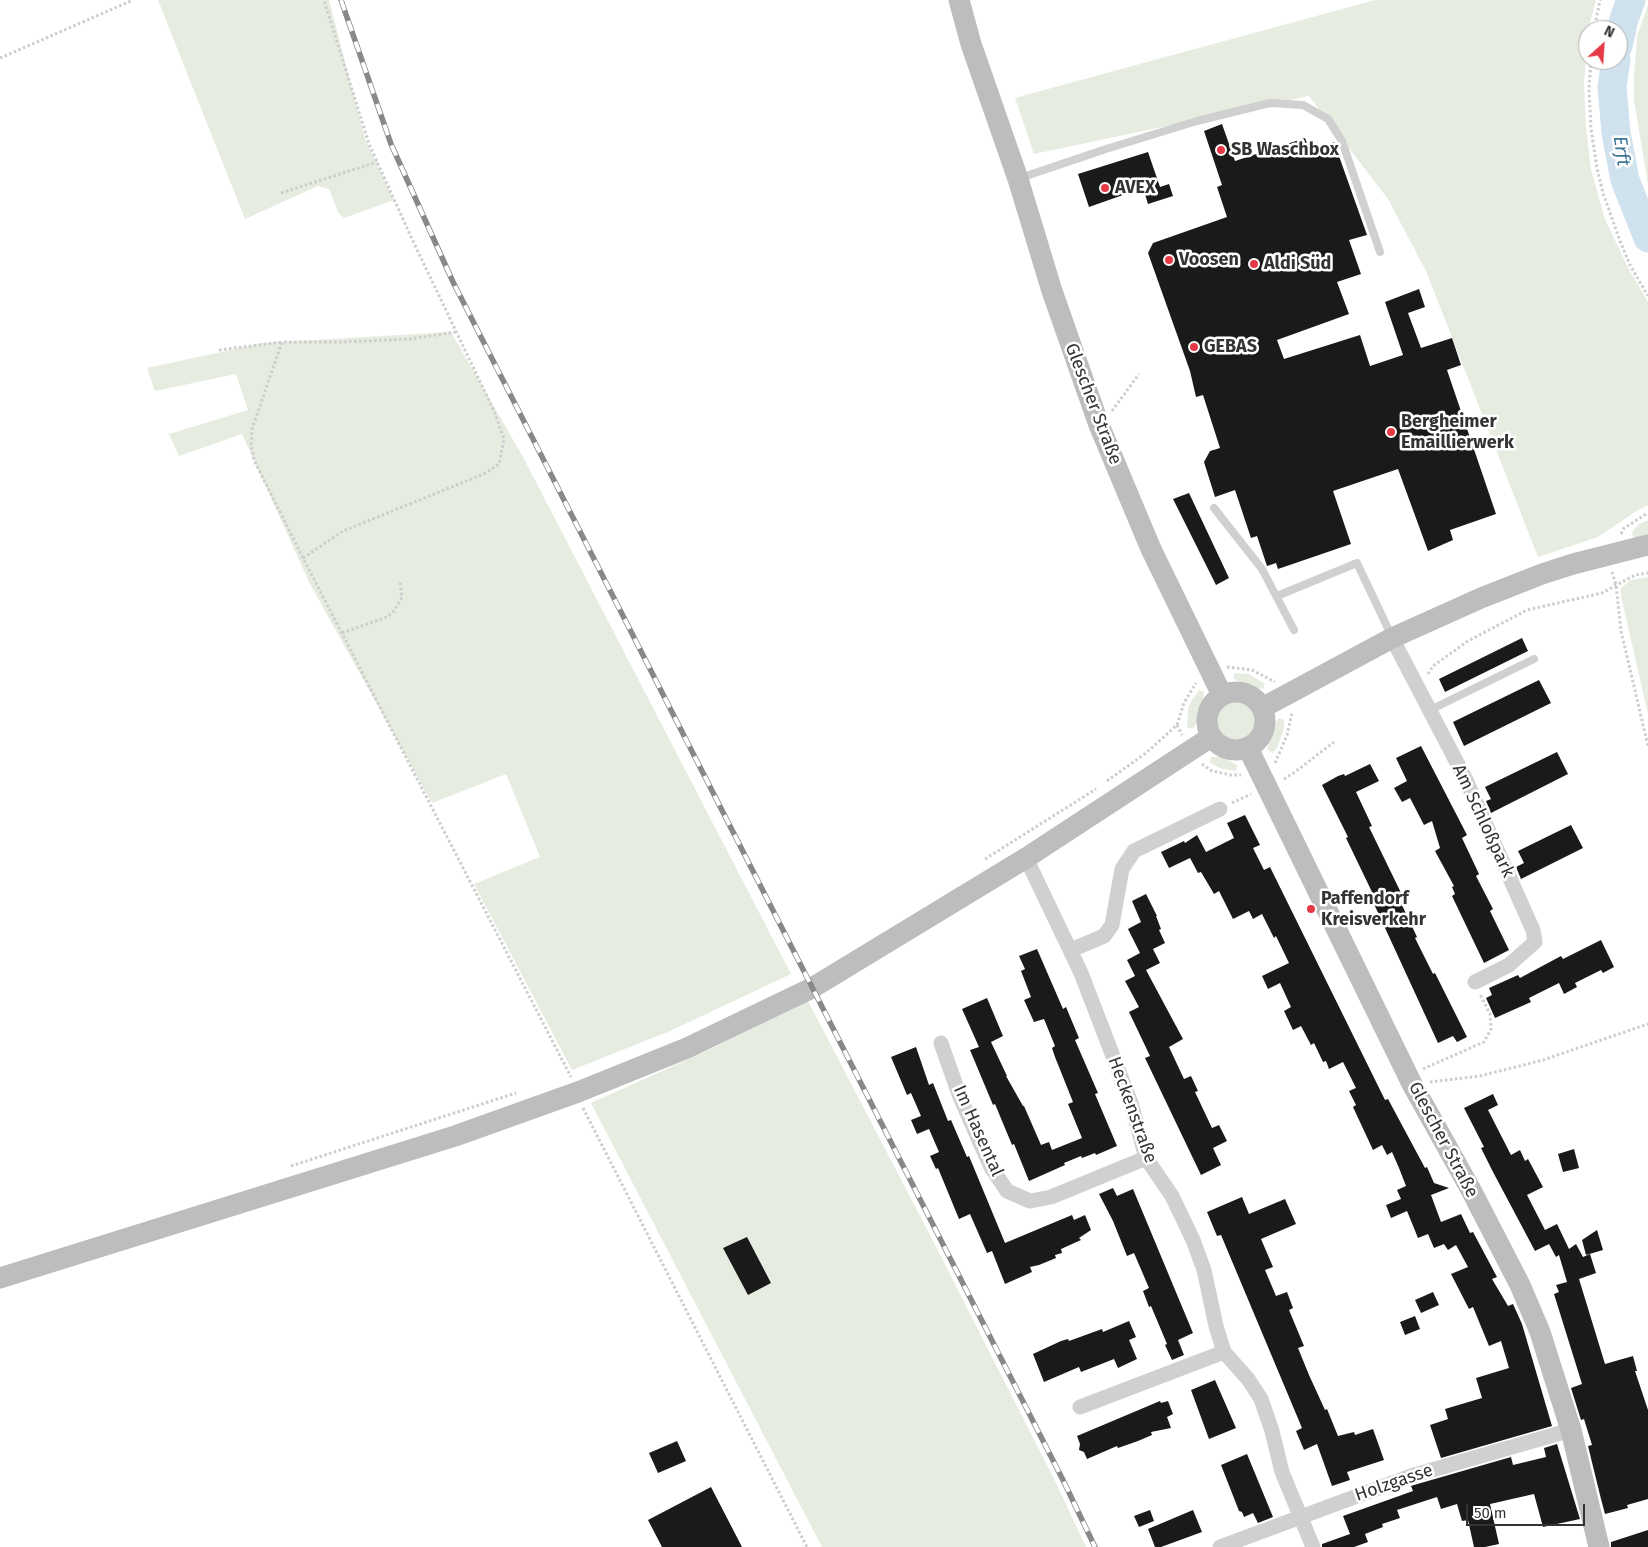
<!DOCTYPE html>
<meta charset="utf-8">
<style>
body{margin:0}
#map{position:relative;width:1648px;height:1547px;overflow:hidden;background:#fff;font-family:"Fira Sans",sans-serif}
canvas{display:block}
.north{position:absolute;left:1578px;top:20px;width:50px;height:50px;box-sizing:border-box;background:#fff;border:1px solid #adadad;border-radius:50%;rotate:26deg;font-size:14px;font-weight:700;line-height:20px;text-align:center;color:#333}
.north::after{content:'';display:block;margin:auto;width:18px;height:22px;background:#e63946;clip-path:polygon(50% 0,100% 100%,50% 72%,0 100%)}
.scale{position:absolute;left:1466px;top:1504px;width:119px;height:22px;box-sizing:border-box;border:2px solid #333;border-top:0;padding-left:6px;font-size:15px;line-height:18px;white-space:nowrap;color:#333;-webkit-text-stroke:4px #fff;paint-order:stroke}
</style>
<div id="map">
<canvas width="1648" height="1547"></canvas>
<div class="north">N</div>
<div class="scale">50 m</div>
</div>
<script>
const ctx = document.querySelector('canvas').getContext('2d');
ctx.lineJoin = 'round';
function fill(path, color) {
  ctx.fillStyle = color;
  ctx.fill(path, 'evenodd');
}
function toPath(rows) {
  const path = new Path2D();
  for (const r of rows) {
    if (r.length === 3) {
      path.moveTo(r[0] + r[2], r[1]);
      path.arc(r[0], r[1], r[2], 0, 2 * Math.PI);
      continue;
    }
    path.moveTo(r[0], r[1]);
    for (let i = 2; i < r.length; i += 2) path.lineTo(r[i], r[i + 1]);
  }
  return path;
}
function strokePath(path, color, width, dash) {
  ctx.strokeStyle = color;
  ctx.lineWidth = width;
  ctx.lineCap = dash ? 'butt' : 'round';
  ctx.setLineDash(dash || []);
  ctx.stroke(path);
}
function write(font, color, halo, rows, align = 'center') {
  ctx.font = font + ' "Fira Sans",sans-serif';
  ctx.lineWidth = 5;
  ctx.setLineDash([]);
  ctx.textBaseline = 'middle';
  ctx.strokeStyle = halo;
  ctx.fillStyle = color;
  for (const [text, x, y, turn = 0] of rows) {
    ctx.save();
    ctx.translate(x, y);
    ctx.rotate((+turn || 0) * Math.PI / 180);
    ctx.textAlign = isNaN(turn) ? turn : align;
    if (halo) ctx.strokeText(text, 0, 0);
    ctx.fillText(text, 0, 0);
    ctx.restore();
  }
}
fill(toPath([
 [158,0,329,0,365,139,394,200,344,218,338,212,329,189,318,186,245,219],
 [1375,0,1596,0,1588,30,1584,82,1586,127,1591,170,1605,219,1627,266,1648,302,1648,505,1638,510,1598,537,1538,557,1426,271,1388,199,1309,96,1034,154,1015,98],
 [1648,5,1648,185,1634,100,1634,75,1637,36],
 [451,332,523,457,791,974,670,1031,572,1070,474,884,540,857,506,774,432,803,310,584,242,434,179,456,169,434,248,410,236,374,155,391,147,368,263,343],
 [1648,520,1648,537,1640,538,1633,537,1632,532,1639,524],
 [1648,577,1648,714,1621,596,1621,588,1631,580],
 [1235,673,1249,674,1265,684,1263,689,1256,688,1243,684,1233,678],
 [1199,690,1204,692,1203,701,1197,712,1197,723,1192,729,1187,727,1188,710,1191,701],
 [1236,721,20],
 [1279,718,1284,720,1284,728,1278,746,1273,753,1267,749,1274,726],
 [1211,757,1220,757,1228,760,1237,765,1236,771,1222,769,1210,763],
 [808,1001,931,1237,1056,1483,1086,1547,822,1547,591,1103,711,1049]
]), '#e6ecdf');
strokePath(toPath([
 [1618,46,1624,19,1631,0],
 [1616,60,1612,87,1616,133,1625,180,1648,238]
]), '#cfe2ee', 29);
fill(toPath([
 [1222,124,1235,161,1305,138,1310,151,1334,142,1367,235,1349,240,1361,274,1337,282,1349,314,1277,340,1284,359,1360,335,1370,366,1403,355,1385,302,1419,289,1425,307,1408,313,1421,348,1452,338,1461,365,1447,370,1496,514,1450,530,1453,540,1428,551,1398,469,1333,491,1351,544,1278,569,1276,563,1267,566,1257,536,1251,538,1235,490,1215,497,1204,462,1210,451,1220,448,1203,395,1196,397,1190,371,1148,253,1153,243,1227,217,1217,187,1222,185,1204,131],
 [1148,152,1160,187,1169,184,1173,196,1148,204,1143,188,1089,207,1078,174],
 [1189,493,1229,578,1216,585,1173,499],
 [1522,638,1528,651,1445,692,1439,679],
 [1539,680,1551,703,1464,746,1453,722],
 [1421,746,1467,835,1462,838,1479,874,1476,876,1493,909,1490,911,1509,950,1484,963,1452,896,1455,894,1452,887,1454,886,1435,851,1440,848,1432,821,1424,825,1410,798,1402,802,1394,788,1407,781,1396,758],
 [1557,752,1568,774,1491,813,1486,801,1491,799,1485,787],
 [1370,764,1379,781,1356,792,1372,826,1369,827,1405,901,1401,903,1417,937,1415,938,1433,974,1435,973,1467,1037,1457,1042,1453,1036,1438,1043,1374,904,1375,903,1370,893,1372,892,1346,838,1348,837,1322,785,1338,776,1344,774,1345,776],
 [1245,815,1260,845,1253,848,1264,870,1270,867,1385,1100,1388,1099,1425,1168,1427,1167,1434,1183,1449,1188,1431,1195,1441,1222,1461,1214,1470,1233,1473,1232,1497,1277,1492,1279,1508,1306,1513,1304,1522,1324,1552,1426,1441,1458,1430,1425,1448,1419,1445,1409,1482,1398,1476,1378,1509,1368,1501,1341,1489,1346,1473,1307,1469,1309,1451,1274,1468,1267,1456,1245,1448,1250,1444,1244,1434,1248,1428,1234,1418,1238,1407,1211,1391,1218,1386,1205,1401,1199,1397,1190,1406,1186,1399,1168,1392,1152,1387,1155,1382,1145,1373,1150,1353,1107,1356,1105,1349,1091,1356,1088,1343,1062,1329,1069,1326,1061,1323,1062,1314,1043,1311,1045,1301,1026,1293,1030,1284,1011,1291,1007,1280,983,1268,989,1262,976,1289,963,1276,936,1274,938,1262,914,1253,919,1249,911,1233,919,1219,891,1214,894,1201,872,1198,873,1190,858,1169,868,1161,852,1184,841,1185,843,1197,835,1206,852,1234,838,1227,823],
 [1571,825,1583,848,1521,879,1516,867,1524,863,1518,851],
 [1146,894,1157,916,1156,916,1161,929,1159,930,1165,943,1153,949,1160,963,1146,970,1183,1039,1169,1047,1184,1079,1191,1076,1198,1091,1195,1092,1212,1128,1219,1125,1227,1141,1213,1148,1221,1165,1201,1175,1145,1058,1150,1056,1129,1012,1139,1007,1125,981,1135,976,1127,960,1140,953,1128,929,1141,922,1132,901],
 [1601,940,1614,967,1603,973,1601,970,1575,983,1577,987,1564,994,1559,983,1529,998,1531,1002,1495,1018,1486,998,1492,995,1489,988,1518,975,1520,978,1561,956,1563,959],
 [1037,949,1063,1009,1066,1007,1079,1038,1075,1040,1098,1093,1095,1094,1117,1146,1096,1155,1095,1153,1082,1158,1081,1156,1064,1163,1065,1165,1029,1181,1014,1144,1012,1145,995,1104,993,1105,970,1050,979,1047,962,1009,987,998,1003,1036,991,1042,1007,1076,1006,1076,1023,1106,1024,1106,1041,1145,1049,1142,1052,1150,1082,1138,1068,1104,1073,1102,1055,1057,1052,1048,1055,1046,1044,1019,1034,1022,1024,1000,1031,997,1021,971,1025,969,1019,956],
 [916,1047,929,1085,933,1083,948,1121,951,1120,967,1157,969,1156,1005,1243,1072,1215,1074,1220,1085,1215,1091,1230,1079,1238,1081,1240,1061,1249,1062,1253,1055,1255,1056,1258,1039,1265,1030,1267,1032,1272,1005,1284,992,1251,987,1253,970,1214,959,1219,938,1168,936,1169,930,1156,939,1152,929,1129,917,1134,911,1120,921,1116,911,1093,907,1095,891,1057],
 [1493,1094,1498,1105,1488,1110,1511,1155,1520,1150,1525,1161,1528,1159,1543,1187,1527,1195,1545,1230,1557,1224,1569,1249,1576,1244,1583,1257,1590,1254,1596,1273,1579,1279,1605,1364,1633,1356,1637,1371,1635,1371,1648,1410,1648,1499,1627,1505,1628,1508,1605,1514,1601,1499,1588,1446,1592,1445,1584,1419,1581,1420,1571,1388,1582,1384,1554,1294,1559,1292,1556,1285,1567,1282,1559,1255,1556,1257,1549,1244,1535,1251,1493,1172,1481,1148,1484,1147,1464,1108],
 [1574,1149,1579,1168,1563,1172,1558,1154],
 [1113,1188,1117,1196,1133,1189,1193,1333,1178,1340,1184,1355,1172,1360,1165,1345,1167,1344,1151,1306,1149,1307,1143,1291,1149,1288,1134,1253,1127,1256,1113,1221,1099,1194],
 [1242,1197,1249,1214,1285,1199,1296,1224,1261,1239,1273,1267,1265,1270,1276,1296,1287,1292,1293,1308,1289,1310,1304,1346,1298,1348,1309,1375,1325,1410,1327,1409,1338,1436,1354,1432,1355,1435,1373,1429,1384,1460,1347,1472,1350,1480,1332,1486,1317,1444,1304,1450,1296,1431,1302,1428,1221,1235,1217,1236,1207,1212],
 [1597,1230,1603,1250,1586,1255,1582,1240],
 [747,1237,771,1283,748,1295,723,1248],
 [1433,1292,1439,1305,1421,1313,1415,1300],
 [1415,1316,1420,1329,1405,1335,1400,1322],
 [1129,1321,1136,1337,1129,1340,1137,1359,1118,1368,1114,1359,1081,1372,1079,1367,1044,1382,1033,1354,1061,1341,1068,1339,1069,1341,1102,1329,1103,1332],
 [1215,1380,1236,1428,1209,1439,1191,1390],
 [1160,1401,1161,1403,1168,1401,1173,1414,1167,1417,1171,1428,1151,1432,1152,1435,1138,1441,1118,1448,1117,1446,1087,1459,1084,1452,1079,1450,1080,1444,1077,1436],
 [677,1441,686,1461,658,1473,649,1453],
 [1557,1444,1580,1519,1543,1527,1534,1494,1490,1504,1499,1544,1485,1547,1474,1547,1468,1520,1462,1521,1457,1504,1441,1509,1437,1497,1397,1510,1400,1518,1382,1524,1383,1527,1365,1534,1368,1542,1354,1547,1322,1547,1322,1544,1350,1534,1343,1516,1413,1491,1411,1486,1414,1485,1511,1457,1513,1465,1546,1457,1544,1448],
 [1247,1454,1273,1517,1258,1523,1253,1513,1244,1517,1242,1512,1239,1511,1221,1465],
 [711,1487,742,1547,662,1547,648,1520],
 [1150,1510,1154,1521,1139,1527,1134,1516],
 [1193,1510,1202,1532,1161,1547,1155,1547,1148,1529],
 [1648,1530,1648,1547,1611,1547,1611,1542]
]), '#1a1a1a');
strokePath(toPath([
 [1594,30,1600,0],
 [0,58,133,0],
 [1591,60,1589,89,1591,129,1597,168,1603,193,1620,241,1630,265,1648,296],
 [281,193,377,162],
 [456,332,410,339,342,342,282,342,252,429,251,444,254,460,303,558,571,1077],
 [219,350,282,342],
 [1112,411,1139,374],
 [1621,534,1624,528,1648,513],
 [303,558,343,531,486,473,499,464,504,439,494,411,412,239,369,144,324,0],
 [1612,572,1616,585,1621,631,1648,746],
 [342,633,387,617,394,611,402,597,400,581],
 [1227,667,1252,670,1275,682],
 [1428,674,1433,666,1468,641,1527,610,1602,593,1635,575,1648,573],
 [1177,725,1182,735],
 [1275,763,1287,735,1292,713],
 [1202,764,1212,771,1231,775,1241,775],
 [1284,779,1295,772,1334,742],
 [1107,781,1146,753,1177,725,1184,703,1196,683],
 [1232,803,1251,794],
 [985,859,1096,789],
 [1423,1069,1484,1042,1491,1029,1490,1014,1480,994],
 [1430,1082,1480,1076,1543,1060,1648,1024],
 [583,1108,807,1547],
 [291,1166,516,1093]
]), '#cdcdcd', 3, [2.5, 2.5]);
strokePath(toPath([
 [1020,178,1106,149,1197,121,1270,103,1303,105,1328,119,1342,141,1380,252],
 [1214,508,1262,569,1294,630],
 [1277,596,1357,563,1392,637],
 [1430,710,1534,659]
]), '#d0d0d0', 8);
strokePath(toPath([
 [1392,638,1466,780,1533,930,1535,942,1509,965,1475,982],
 [1026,858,1081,973,1131,1103,1146,1158,1172,1196,1193,1240,1204,1270,1216,1326,1224,1352,1248,1379,1261,1399,1272,1431,1282,1472,1313,1547],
 [1071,950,1104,936,1112,925,1122,869,1134,851,1220,809],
 [941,1043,960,1097,981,1145,991,1167,1007,1191,1030,1201,1051,1197,1146,1158],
 [1080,1407,1224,1352],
 [1220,1547,1411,1476,1571,1430]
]), '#d0d0d0', 15);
strokePath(toPath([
 [959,0,971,44,1018,179,1052,291,1099,425,1151,549,1222,695],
 [1236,721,29],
 [1262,708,1392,638,1481,598,1542,574,1573,564,1648,545],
 [1248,748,1412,1084,1471,1190,1520,1285,1540,1332,1571,1430,1599,1547],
 [0,1278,455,1136,578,1092,687,1048,812,988,1026,858,1211,737]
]), '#bdbdbd', 21);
const rail = toPath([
 [341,0,391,144,453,282,1063,1480,1095,1547]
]);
strokePath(rail, '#888', 5.5);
strokePath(rail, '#fff', 4, [11]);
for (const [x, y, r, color] of [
 [1221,150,5,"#e63946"],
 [1105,188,5,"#e63946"],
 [1169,260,5,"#e63946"],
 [1254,264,5,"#e63946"],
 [1194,347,5,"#e63946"],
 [1391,432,5,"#e63946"],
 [1311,909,5,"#e63946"]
]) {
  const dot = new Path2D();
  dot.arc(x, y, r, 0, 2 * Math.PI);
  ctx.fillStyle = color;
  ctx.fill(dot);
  strokePath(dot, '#fff', 2);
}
write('bold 18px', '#333', '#fff', [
 ["SB Waschbox",1231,150],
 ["AVEX",1115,188],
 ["Voosen",1179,260],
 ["Aldi Süd",1264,264],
 ["GEBAS",1204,347],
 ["Bergheimer",1401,422],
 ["Emaillierwerk",1401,443],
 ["Paffendorf",1321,899],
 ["Kreisverkehr",1321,920]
], 'left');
write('18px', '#333', '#fff', [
 ["Glescher Straße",1093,404,69],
 ["Am Schloßpark",1483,821,65],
 ["Heckenstraße",1132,1110,70],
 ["Im Hasental",978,1131,66],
 ["Glescher Straße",1443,1140,62],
 ["Holzgasse",1394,1483,-19]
]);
write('italic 19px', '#3f7597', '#fff', [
 ["Erft",1621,151,82]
]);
</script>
